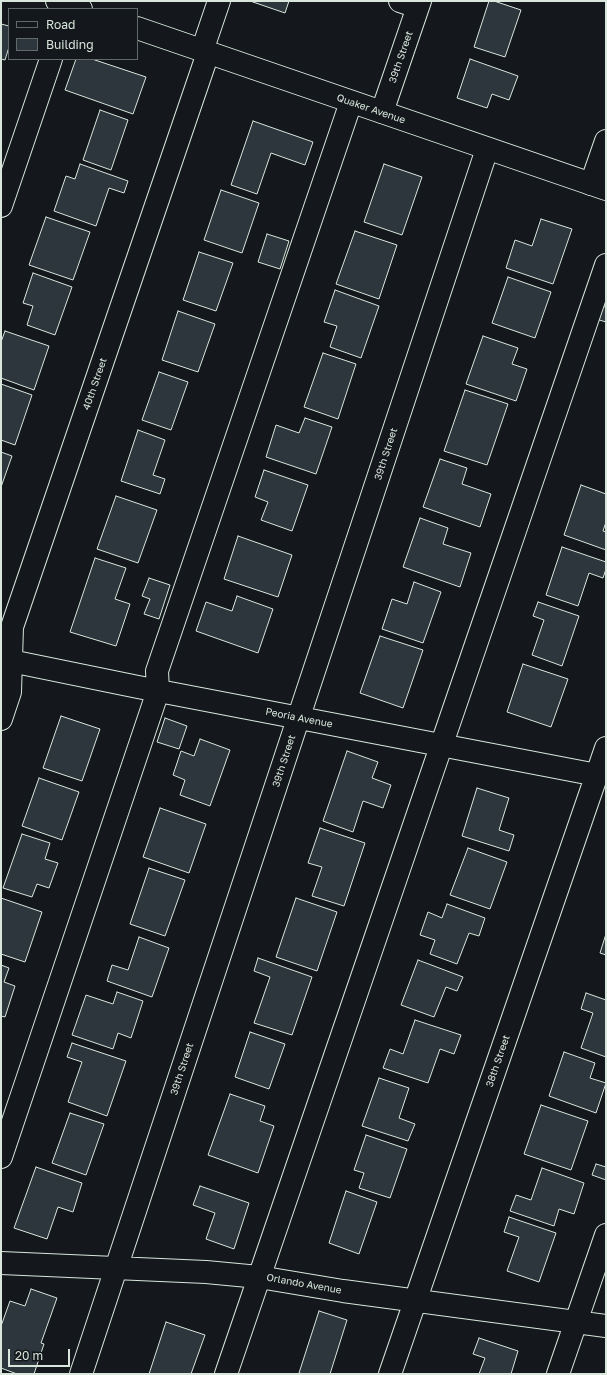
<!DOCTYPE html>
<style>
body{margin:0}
#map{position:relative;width:607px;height:1375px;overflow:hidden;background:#14181c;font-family:"Golos Text",sans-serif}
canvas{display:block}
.frame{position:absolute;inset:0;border:2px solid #d8e6dc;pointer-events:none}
.legend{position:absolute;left:8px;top:8px;width:130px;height:52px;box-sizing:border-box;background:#14181c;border:1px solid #626a69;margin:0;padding:5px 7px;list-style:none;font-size:12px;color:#d8e6dc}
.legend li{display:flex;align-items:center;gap:8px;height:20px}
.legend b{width:20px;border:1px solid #626a69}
.scale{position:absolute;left:8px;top:1349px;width:62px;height:18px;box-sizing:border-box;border:2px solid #d8e6dc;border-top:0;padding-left:5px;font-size:12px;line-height:14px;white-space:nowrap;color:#d8e6dc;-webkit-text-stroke:3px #14181c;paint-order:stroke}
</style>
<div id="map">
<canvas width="607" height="1375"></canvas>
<div class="frame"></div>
<ul class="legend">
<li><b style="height:5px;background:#14181c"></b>Road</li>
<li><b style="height:11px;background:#2c363c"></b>Building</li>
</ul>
<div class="scale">20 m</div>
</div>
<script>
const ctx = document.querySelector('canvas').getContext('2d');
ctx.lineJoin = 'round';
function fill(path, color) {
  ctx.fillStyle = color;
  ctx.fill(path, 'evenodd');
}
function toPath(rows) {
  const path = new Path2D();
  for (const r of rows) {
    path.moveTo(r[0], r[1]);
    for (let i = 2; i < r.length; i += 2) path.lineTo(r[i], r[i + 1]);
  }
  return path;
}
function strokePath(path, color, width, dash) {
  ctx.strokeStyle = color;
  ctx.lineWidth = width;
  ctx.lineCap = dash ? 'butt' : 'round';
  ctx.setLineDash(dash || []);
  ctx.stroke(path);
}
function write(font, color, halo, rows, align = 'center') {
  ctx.font = font + ' "Golos Text",sans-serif';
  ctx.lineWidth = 3;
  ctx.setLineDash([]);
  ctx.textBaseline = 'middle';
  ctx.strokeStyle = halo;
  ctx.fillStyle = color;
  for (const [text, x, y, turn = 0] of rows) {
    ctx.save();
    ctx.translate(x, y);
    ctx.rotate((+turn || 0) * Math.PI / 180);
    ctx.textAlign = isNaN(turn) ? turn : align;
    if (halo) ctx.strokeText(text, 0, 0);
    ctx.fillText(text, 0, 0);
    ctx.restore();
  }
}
const building = toPath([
 [250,1,289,1,285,13,250,1],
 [489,1,494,1,521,10,505,57,474,47,489,1],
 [1,24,9,26,9,47,5,60,1,59,1,24],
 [76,59,92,59,146,77,133,114,65,90,76,59],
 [470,59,518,76,509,100,492,94,487,108,457,98,470,59],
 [100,110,128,120,111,170,83,160,100,110],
 [253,121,313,142,305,165,271,153,257,194,231,185,253,121],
 [80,164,128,181,124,193,109,188,96,226,54,211,66,176,75,179,80,164],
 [384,164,422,177,402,235,364,222,384,164],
 [221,190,259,203,242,253,204,240,221,190],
 [46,217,90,232,73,280,29,265,46,217],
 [541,219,572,229,553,284,506,268,515,240,532,246,541,219],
 [355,231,397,245,379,299,336,284,355,231],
 [267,234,289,241,280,269,258,262,267,234],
 [199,252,233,263,216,311,183,300,199,252],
 [33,273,72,287,55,335,27,325,33,306,23,303,33,273],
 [508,277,551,292,535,338,492,323,508,277],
 [335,290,379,306,361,358,330,347,337,326,324,322,335,290],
 [601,306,606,307,606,322,596,319,601,306],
 [178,311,215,324,198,372,162,360,178,311],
 [5,331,49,346,34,390,1,378,1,342,5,331],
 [483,336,518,348,512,364,527,369,516,401,466,384,483,336],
 [323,353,356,364,338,419,304,407,323,353],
 [159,372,188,382,171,430,142,420,159,372],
 [1,384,32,395,15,445,1,440,1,384],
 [465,390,508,404,487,465,444,451,465,390],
 [305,418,332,427,316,474,266,457,276,425,299,433,305,418],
 [138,430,165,440,153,475,165,479,160,494,121,481,138,430],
 [1,452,12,456,1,487,1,452],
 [440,459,467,468,462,484,491,494,480,527,423,507,440,459],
 [264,470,308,485,292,531,261,520,268,502,255,497,264,470],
 [581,485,606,494,606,522,603,531,606,532,606,550,564,535,581,485],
 [116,496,157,510,138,563,97,549,116,496],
 [420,518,448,528,443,544,471,553,460,587,403,567,420,518],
 [238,536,292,555,278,597,224,579,238,536],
 [562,547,606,562,606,569,603,578,589,573,578,606,546,595,562,547],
 [95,558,126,568,115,599,130,604,116,646,70,632,95,558],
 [149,578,170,585,159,619,144,614,150,599,142,596,149,578],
 [414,582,441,592,423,643,382,629,392,599,407,604,414,582],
 [237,596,273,609,258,653,196,631,206,602,232,611,237,596],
 [538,602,579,616,562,666,532,655,544,620,533,616,538,602],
 [380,636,423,650,403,708,360,693,380,636],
 [523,664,568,679,551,727,507,712,523,664],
 [61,716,100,729,82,781,43,768,61,716],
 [165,718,187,726,179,749,157,742,165,718],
 [200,739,230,750,210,806,180,795,185,780,173,775,181,751,194,756,200,739],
 [347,751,378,762,372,778,391,785,383,808,363,801,353,832,323,821,347,751],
 [39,778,79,792,62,840,22,826,39,778],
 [477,788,509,798,499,830,514,835,509,851,462,836,477,788],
 [160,808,206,824,189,873,143,857,160,808],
 [320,828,365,843,344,906,312,896,322,867,308,863,320,828],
 [22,834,50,843,45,859,58,863,49,888,37,884,32,897,3,888,22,834],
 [468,848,507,862,490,909,450,895,468,848],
 [149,868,185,880,165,936,130,924,149,868],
 [1,898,42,912,25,962,1,954,1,898],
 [296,898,337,912,317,971,276,957,296,898],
 [447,904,485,918,479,936,469,933,457,964,430,954,435,940,420,935,428,912,442,918,447,904],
 [139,937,169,948,152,997,107,981,112,965,128,970,139,937],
 [605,937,606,938,606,955,600,953,605,937],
 [258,958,312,977,292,1035,254,1023,270,977,254,971,258,958],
 [418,960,463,977,457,991,446,987,434,1017,401,1005,418,960],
 [1,965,9,968,4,982,15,986,5,1017,1,1016,1,965],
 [117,992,143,1001,131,1038,118,1033,113,1049,72,1035,86,995,113,1004,117,992],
 [586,993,606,1000,606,1057,581,1048,593,1013,581,1009,586,993],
 [415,1020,461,1035,454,1054,440,1049,428,1083,383,1068,390,1049,403,1054,415,1020],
 [250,1032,285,1044,269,1089,235,1077,250,1032],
 [72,1043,126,1061,107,1116,68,1102,82,1062,67,1057,72,1043],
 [564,1052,595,1063,590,1078,606,1083,596,1113,549,1096,564,1052],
 [379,1078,409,1088,399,1118,415,1124,408,1141,362,1126,379,1078],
 [230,1094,265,1106,260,1121,274,1126,258,1173,208,1155,230,1094],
 [541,1105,588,1121,571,1170,524,1154,541,1105],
 [70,1113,104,1124,86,1175,52,1163,70,1113],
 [366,1135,407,1149,390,1198,359,1188,364,1173,354,1170,366,1135],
 [596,1164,606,1167,606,1180,592,1175,596,1164],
 [36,1167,82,1183,73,1212,58,1207,47,1239,14,1228,36,1167],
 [542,1168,584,1183,574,1214,559,1209,554,1226,510,1211,516,1195,531,1200,542,1168],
 [200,1186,249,1203,234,1249,206,1239,215,1213,193,1205,200,1186],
 [346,1191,377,1202,359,1254,329,1243,346,1191],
 [509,1217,556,1233,539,1282,507,1271,519,1237,504,1232,509,1217],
 [31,1289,57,1298,41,1343,44,1344,34,1374,17,1374,1,1368,1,1326,10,1301,25,1306,31,1289],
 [319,1311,347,1320,330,1374,303,1374,299,1373,319,1311],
 [166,1322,205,1335,191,1374,149,1374,166,1322],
 [479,1338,518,1351,511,1374,479,1374,485,1358,473,1354,479,1338]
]);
fill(building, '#2c363c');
strokePath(building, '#d8e6dc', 1);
const minor = toPath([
 [400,1,418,7],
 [202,51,219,1],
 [382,112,420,1],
 [591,184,606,141],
 [1,206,51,59],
 [1,659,138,687,597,775],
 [1,719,10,692,12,627,208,53],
 [1,1157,158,691,157,671,351,102],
 [1,1263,206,1272,259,1277,343,1291,606,1326],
 [81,1374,487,149],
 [226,1374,606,265],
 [390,1374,606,748],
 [558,1374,606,1235]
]);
const major = toPath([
 [57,1,81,9],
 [137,28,606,189]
]);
strokePath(minor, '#d8e6dc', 24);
strokePath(major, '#d8e6dc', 24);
strokePath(minor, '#14181c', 22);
strokePath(major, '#14181c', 22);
write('10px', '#d8e6dc', '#14181c', [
 ["39th Street",401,57,-71],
 ["Quaker Avenue",371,109,19],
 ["40th Street",95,384,-71],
 ["39th Street",386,454,-72],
 ["Peoria Avenue",299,718,11],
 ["39th Street",284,761,-72],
 ["38th Street",498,1061,-71],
 ["39th Street",182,1069,-72],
 ["Orlando Avenue",304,1284,10]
]);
</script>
